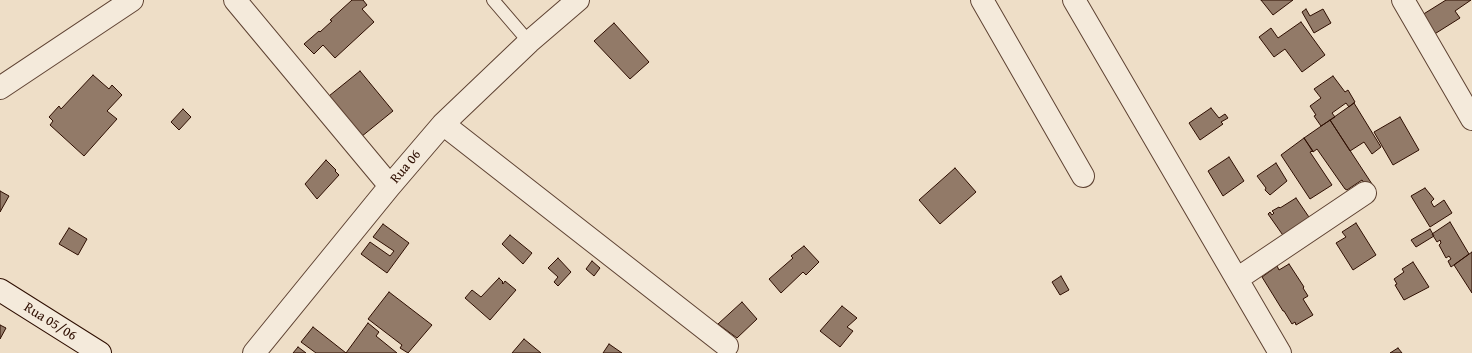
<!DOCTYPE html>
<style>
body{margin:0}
canvas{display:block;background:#eedec7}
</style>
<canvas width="1472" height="353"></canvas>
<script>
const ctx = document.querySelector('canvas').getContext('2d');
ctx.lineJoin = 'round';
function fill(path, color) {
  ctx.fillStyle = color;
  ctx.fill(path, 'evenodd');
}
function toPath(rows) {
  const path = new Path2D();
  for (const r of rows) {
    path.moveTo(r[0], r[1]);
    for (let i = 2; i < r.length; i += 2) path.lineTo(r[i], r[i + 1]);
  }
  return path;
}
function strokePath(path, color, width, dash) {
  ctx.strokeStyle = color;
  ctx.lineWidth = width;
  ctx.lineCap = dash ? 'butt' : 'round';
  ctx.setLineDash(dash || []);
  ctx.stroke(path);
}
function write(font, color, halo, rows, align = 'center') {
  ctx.font = font + ' "Gentium Book Plus",serif';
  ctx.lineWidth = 3.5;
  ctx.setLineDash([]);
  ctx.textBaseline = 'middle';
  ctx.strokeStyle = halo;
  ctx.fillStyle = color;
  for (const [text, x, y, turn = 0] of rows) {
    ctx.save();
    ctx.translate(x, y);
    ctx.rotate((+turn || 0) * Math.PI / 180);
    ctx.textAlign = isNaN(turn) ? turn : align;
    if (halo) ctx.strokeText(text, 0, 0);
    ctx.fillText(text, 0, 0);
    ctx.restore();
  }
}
const building = toPath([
 [352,0,363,0,367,5,362,9,374,22,335,58,323,45,314,54,304,44,319,31,320,32,332,21,330,20,352,0],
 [1261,0,1293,0,1273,15,1261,0],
 [1446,0,1471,0,1455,11,1460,18,1433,35,1422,15,1446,0],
 [1306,9,1310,16,1323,9,1331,23,1314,33,1302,12,1306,9],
 [1301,22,1325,55,1302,72,1285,49,1274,57,1259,37,1271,28,1278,38,1301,22],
 [614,23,649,62,630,79,594,41,614,23],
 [360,71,393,111,356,141,324,100,360,71],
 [93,75,109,89,112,85,122,95,107,111,117,119,84,156,50,125,53,121,49,117,59,106,61,109,93,75],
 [1333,76,1345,92,1348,90,1355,102,1349,107,1346,103,1332,113,1335,117,1321,126,1314,116,1316,115,1310,106,1321,98,1314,89,1333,76],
 [1354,103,1381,147,1372,154,1364,142,1350,151,1330,120,1354,103],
 [1211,108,1219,118,1225,114,1228,118,1221,122,1223,124,1200,140,1189,123,1211,108],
 [183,109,191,117,179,130,171,122,183,109],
 [1400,117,1419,150,1393,165,1374,132,1400,117],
 [1330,120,1372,184,1367,187,1362,180,1347,190,1345,189,1317,149,1313,152,1304,138,1330,120],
 [1304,138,1313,151,1310,152,1332,185,1310,199,1281,155,1304,138],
 [1229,157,1244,181,1223,196,1208,171,1229,157],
 [326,160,336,170,335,171,339,175,317,199,305,184,326,160],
 [1276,163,1287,181,1270,195,1265,190,1266,188,1257,176,1276,163],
 [955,168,976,192,940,224,919,200,955,168],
 [1425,188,1434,199,1431,202,1434,207,1444,200,1452,213,1430,227,1411,196,1425,188],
 [0,191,9,196,0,212,0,191],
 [1296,198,1313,223,1287,241,1268,214,1270,212,1272,215,1274,213,1272,211,1279,207,1280,208,1296,198],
 [1450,222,1469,254,1451,267,1448,261,1451,259,1449,256,1446,258,1439,245,1441,243,1440,240,1437,242,1432,234,1450,222],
 [1356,223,1376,255,1353,270,1336,243,1346,237,1342,232,1356,223],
 [383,224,409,243,387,273,361,254,370,242,390,256,394,251,373,237,383,224],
 [69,228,87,239,78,255,59,244,69,228],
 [1430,229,1434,236,1416,247,1411,240,1430,229],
 [510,235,532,253,523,264,502,244,510,235],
 [804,246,819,262,806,275,803,272,781,293,769,279,793,258,791,256,804,246],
 [1472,252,1472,293,1454,265,1472,252],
 [558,258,571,272,558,286,554,282,558,277,548,268,558,258],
 [592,261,600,268,594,276,586,269,592,261],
 [1413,262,1429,287,1404,300,1395,285,1397,284,1394,279,1404,272,1402,269,1413,262],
 [1289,264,1304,287,1303,288,1308,296,1303,299,1313,315,1296,325,1295,322,1292,324,1284,311,1283,311,1262,277,1277,266,1279,270,1289,264],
 [1061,276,1069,290,1060,295,1052,282,1061,276],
 [499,278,503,282,502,283,503,284,505,281,516,290,490,320,465,298,472,290,481,297,499,278],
 [389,292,432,325,408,353,400,348,402,345,368,319,389,292],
 [742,302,757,319,737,338,718,324,742,302],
 [842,306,857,318,847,327,853,331,840,347,820,331,842,306],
 [368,323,379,332,376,336,397,353,346,353,368,323],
 [0,325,6,328,0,339,0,325],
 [313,327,346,353,347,353,316,353,301,342,313,327],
 [524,339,541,353,512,353,524,339],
 [609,344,622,353,603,353,609,344],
 [298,347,306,353,293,353,298,347],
 [1398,348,1402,353,1390,353,1398,348]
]);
fill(building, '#927a68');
strokePath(building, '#2e0e01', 1);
const lane = toPath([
 [493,0,529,42]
]);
const street = toPath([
 [235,0,390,186],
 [982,0,1083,176],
 [1074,0,1280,353],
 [1403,0,1472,119],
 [0,88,132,0],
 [443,124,727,346],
 [1237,279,1365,193],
 [254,353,390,186,443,124,529,42,578,0]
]);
const secondary = toPath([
 [0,290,100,353]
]);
strokePath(lane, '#5e4232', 14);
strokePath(street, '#5e4232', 24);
strokePath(secondary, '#2e0e01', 24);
strokePath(lane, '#f4eadb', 12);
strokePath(street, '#f4eadb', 22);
strokePath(secondary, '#f4eadb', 22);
write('14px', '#2e0e01', '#f4eadb', [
 ["Rua 06",406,167,-50],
 ["Rua 05/06",50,322,32]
]);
</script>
